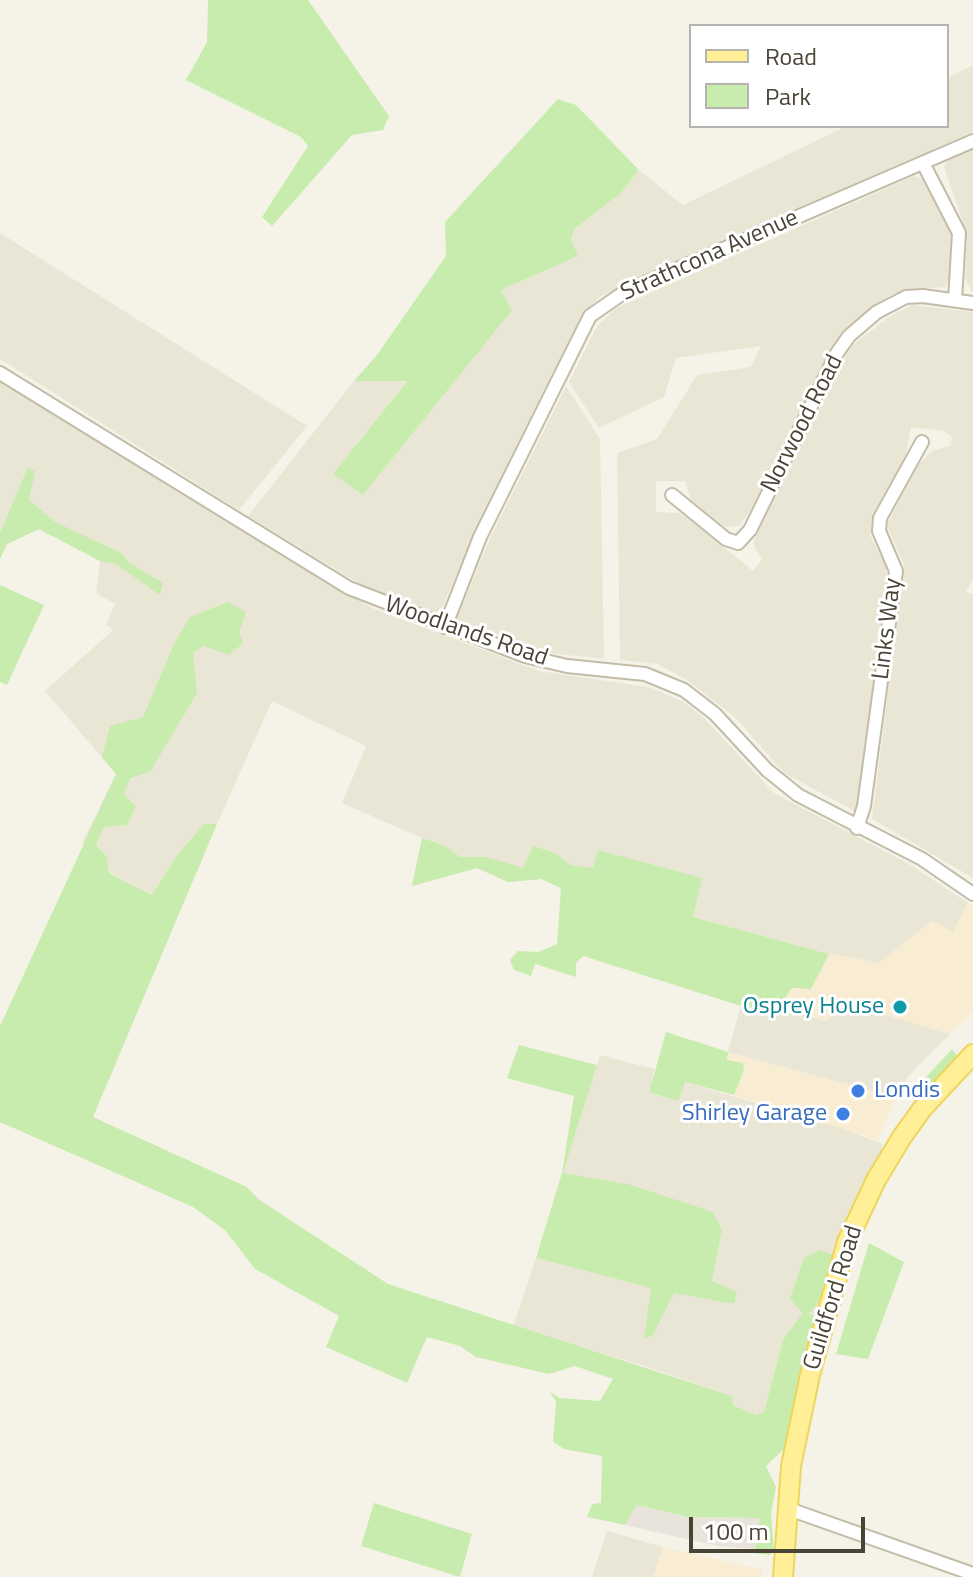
<!DOCTYPE html>
<style>
body{margin:0}
#map{position:relative;width:973px;height:1577px;overflow:hidden;background:#f5f3e8;font-family:"Titillium Web",sans-serif}
canvas{display:block}
.legend{position:absolute;left:689px;top:24px;width:260px;height:104px;box-sizing:border-box;background:#fff;border:2px solid #b6b4af;margin:0;padding:10px 14px;list-style:none;font-size:24px;color:#494436}
.legend li{display:flex;align-items:center;gap:16px;height:40px}
.legend b{width:40px;border:2px solid #b6b4af}
.scale{position:absolute;left:689px;top:1517px;width:176px;height:36px;box-sizing:border-box;border:4px solid #494436;border-top:0;padding-left:10px;font-size:24px;line-height:28px;white-space:nowrap;color:#494436;-webkit-text-stroke:6px #fff;paint-order:stroke}
</style>
<div id="map">
<canvas width="973" height="1577"></canvas>
<ul class="legend">
<li><b style="height:10px;background:#ffef97"></b>Road</li>
<li><b style="height:22px;background:#c8ecad"></b>Park</li>
</ul>
<div class="scale">100 m</div>
</div>
<script>
const ctx = document.querySelector('canvas').getContext('2d');
ctx.lineJoin = 'round';
function fill(path, color) {
  ctx.fillStyle = color;
  ctx.fill(path, 'evenodd');
}
function toPath(rows) {
  const path = new Path2D();
  for (const r of rows) {
    path.moveTo(r[0], r[1]);
    for (let i = 2; i < r.length; i += 2) path.lineTo(r[i], r[i + 1]);
  }
  return path;
}
function strokePath(path, color, width, dash) {
  ctx.strokeStyle = color;
  ctx.lineWidth = width;
  ctx.lineCap = dash ? 'butt' : 'round';
  ctx.setLineDash(dash || []);
  ctx.stroke(path);
}
function write(font, color, halo, rows, align = 'center') {
  ctx.font = font + ' "Titillium Web",sans-serif';
  ctx.lineWidth = 6;
  ctx.setLineDash([]);
  ctx.textBaseline = 'middle';
  ctx.strokeStyle = halo;
  ctx.fillStyle = color;
  for (const [text, x, y, turn = 0] of rows) {
    ctx.save();
    ctx.translate(x, y);
    ctx.rotate((+turn || 0) * Math.PI / 180);
    ctx.textAlign = isNaN(turn) ? turn : align;
    if (halo) ctx.strokeText(text, 0, 0);
    ctx.fillText(text, 0, 0);
    ctx.restore();
  }
}
fill(toPath([
 [973,65,973,132,601,296,592,304,474,534,439,615,365,587,248,516,354,381,407,380,334,473,363,495,511,310,501,290,578,256,571,239,574,229,620,194,639,170,683,205,847,126,947,126,947,78],
 [973,148,973,294,965,278,967,234,944,167,948,160],
 [914,176,932,182,953,239,951,274,945,287,905,290,889,296,854,321,838,338,749,513,739,526,726,527,715,520,691,499,685,481,656,481,656,512,679,513,689,519,753,571,762,559,753,544,765,515,850,347,889,317,912,305,973,312,973,578,966,592,973,594,973,878,872,819,904,565,887,525,917,465,932,451,951,445,952,437,944,431,911,427,905,457,873,514,870,535,886,567,887,579,856,812,784,773,735,717,685,679,658,664,620,660,617,453,657,439,697,375,751,367,761,346,676,358,664,397,599,428,569,382,596,328,616,308],
 [0,233,307,426,239,510,0,359],
 [0,379,223,520,372,608,539,671,649,687,682,701,703,717,774,793,909,864,968,903,953,932,932,921,879,963,829,954,693,917,599,851,593,868,561,888,541,879,508,882,477,868,412,886,422,838,342,803,366,746,272,701,217,824,204,824,177,855,152,895,109,872,107,857,96,845,82,843,116,774,45,691,113,630,106,624,115,604,96,593,100,561,39,529,7,544,0,559],
 [566,386,600,439,604,659,548,653,456,620,492,534],
 [846,1003,950,1034,909,1075,897,1098,728,1052,741,1006,778,1008,826,1021],
 [600,1055,654,1069,650,1092,677,1101,684,1082,842,1128,882,1144,882,1154,817,1317,783,1340,764,1412,756,1415,733,1405,732,1396,638,1364,513,1327,536,1258,651,1288,734,1304,712,1281,722,1230,628,1184,562,1173],
 [607,1531,663,1547,653,1577,592,1577]
]), '#eae6d5');
fill(toPath([
 [968,903,973,906,973,1012,950,1034,846,1003,826,1021,778,1008,792,988,811,988,829,954,879,963,933,921,953,932],
 [728,1052,897,1098,877,1140,734,1095,744,1070,727,1060],
 [663,1547,763,1570,763,1577,653,1577]
]), '#f8edd2');
fill(toPath([
 [635,1505,688,1517,760,1518,754,1549,717,1546,625,1525]
]), '#e8e4dc');
fill(toPath([
 [208,0,308,0,389,116,383,130,352,135,272,226,262,217,308,146,301,137,186,80,207,42],
 [558,99,576,105,639,170,620,194,574,229,571,239,578,256,501,290,512,310,363,495,333,474,407,381,354,381,377,355,446,256,445,222],
 [28,467,35,471,29,500,55,522,121,553,129,563,163,583,160,595,116,564,100,561,39,529,7,544,0,559,0,533],
 [0,585,44,605,7,685,0,682],
 [228,602,246,612,239,632,243,643,229,655,204,646,193,652,197,693,150,772,130,778,124,795,136,806,127,825,104,827,96,845,107,857,109,873,152,895,177,855,204,824,217,824,93,1117,247,1187,258,1199,388,1284,732,1396,733,1405,756,1415,764,1412,783,1340,803,1313,790,1299,804,1258,820,1250,831,1254,834,1260,822,1299,808,1314,817,1317,784,1449,766,1466,776,1487,771,1513,774,1550,770,1555,754,1553,760,1518,688,1517,636,1505,625,1525,587,1517,592,1504,601,1503,602,1456,564,1449,553,1442,556,1402,550,1392,560,1398,600,1401,613,1379,575,1366,549,1374,476,1357,460,1346,427,1337,407,1383,326,1347,339,1316,255,1269,225,1230,193,1207,0,1122,0,1026,116,774,102,757,110,726,143,717,175,642,190,617],
 [422,838,445,846,460,857,487,857,523,868,533,846,555,853,571,865,593,868,598,850,702,878,693,917,829,954,811,989,792,988,778,1008,741,1006,583,956,576,963,576,977,535,964,531,976,514,970,510,960,518,951,538,952,557,944,561,888,541,879,508,882,477,868,412,886],
 [666,1032,728,1052,727,1060,743,1063,744,1070,734,1095,685,1082,678,1101,649,1092],
 [519,1045,597,1065,563,1173,628,1184,713,1212,722,1230,712,1281,737,1292,734,1304,674,1293,653,1335,644,1339,651,1288,536,1258,562,1173,574,1096,507,1078],
 [952,1049,959,1058,920,1099,914,1094,918,1086],
 [869,1243,904,1262,868,1359,836,1354],
 [374,1503,472,1534,460,1577,361,1546]
]), '#c8ecad');
const street = toPath([
 [923,163,959,233,955,300],
 [0,373,349,588,525,656,567,666,645,674,684,690,715,714,767,770,798,795,922,859,973,894],
 [672,495,726,539,738,543,750,530,837,353,849,336,877,312,906,297,923,296,973,303],
 [445,627,480,537,590,316,626,291,973,141],
 [857,828,864,806,896,571,879,531,880,518,922,442],
 [786,1508,973,1574]
]);
const primary = toPath([
 [783,1577,791,1466,810,1375,847,1242,876,1180,902,1137,922,1109,973,1054]
]);
strokePath(street, '#c2bca9', 16);
strokePath(primary, '#eed55d', 22);
strokePath(street, '#fff', 12);
strokePath(primary, '#ffef97', 18);
for (const [x, y, r, color] of [
 [900,1007,8,"#0f9aa8"],
 [858,1091,8,"#3f7fe0"],
 [843,1114,8,"#3f7fe0"]
]) {
  const dot = new Path2D();
  dot.arc(x, y, r, 0, 2 * Math.PI);
  ctx.fillStyle = color;
  ctx.fill(dot);
  strokePath(dot, '#fff', 3);
}
write('24px', '#494436', '#fff', [
 ["Strathcona Avenue",710,256,-24],
 ["Norwood Road",803,424,-63],
 ["Links Way",888,629,-83],
 ["Woodlands Road",466,632,19],
 ["Guildford Road",834,1298,-73]
]);
write('24px', '#0d838f', '#fff', [
 ["Osprey House",884,1007]
], 'right');
write('24px', '#366cbe', '#fff', [
 ["Londis",874,1091],
 ["Shirley Garage",827,1114,"right"]
], 'left');
</script>
